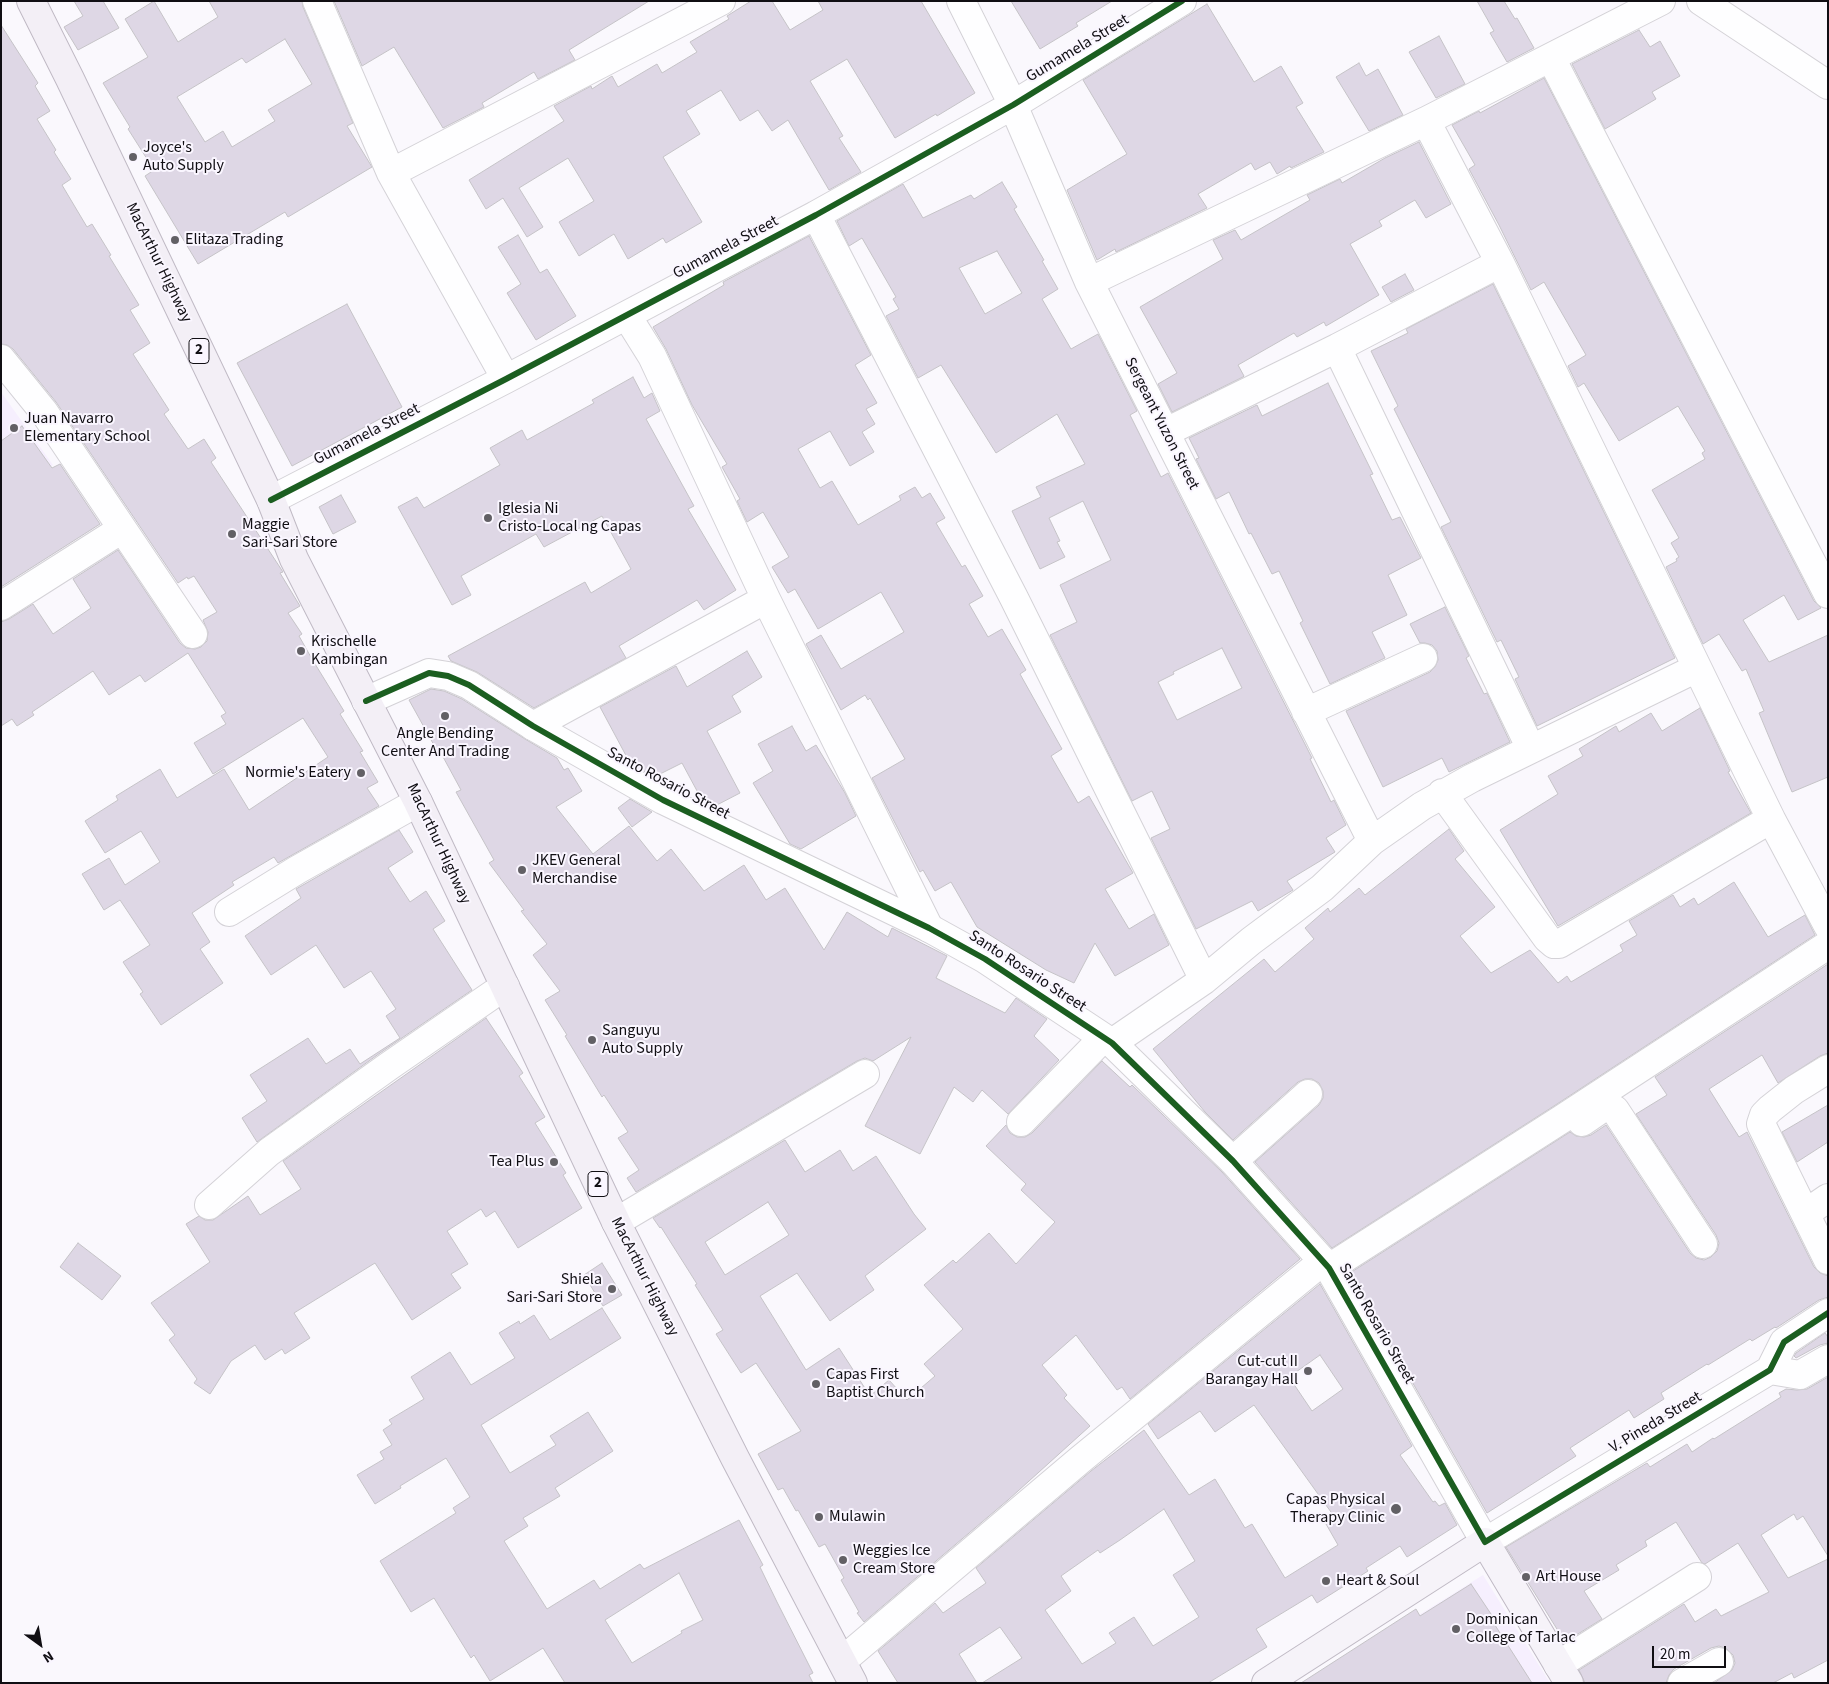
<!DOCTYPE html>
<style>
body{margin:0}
#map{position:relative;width:1829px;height:1684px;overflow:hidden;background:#faf8fd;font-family:"Source Sans 3",sans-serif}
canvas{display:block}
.frame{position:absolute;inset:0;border:2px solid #100e13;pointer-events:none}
.north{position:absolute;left:15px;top:1619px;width:50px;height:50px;-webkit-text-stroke:4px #faf6ff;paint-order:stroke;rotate:148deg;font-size:14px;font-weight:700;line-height:20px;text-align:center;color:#100e13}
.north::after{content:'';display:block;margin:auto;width:18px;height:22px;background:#100e13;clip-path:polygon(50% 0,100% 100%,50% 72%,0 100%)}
.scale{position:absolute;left:1652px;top:1646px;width:74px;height:22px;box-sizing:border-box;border:2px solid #100e13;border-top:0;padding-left:6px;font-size:15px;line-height:18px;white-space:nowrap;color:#100e13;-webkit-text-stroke:4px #faf6ff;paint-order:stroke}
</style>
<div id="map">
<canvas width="1829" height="1684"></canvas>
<div class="frame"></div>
<div class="north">N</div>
<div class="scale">20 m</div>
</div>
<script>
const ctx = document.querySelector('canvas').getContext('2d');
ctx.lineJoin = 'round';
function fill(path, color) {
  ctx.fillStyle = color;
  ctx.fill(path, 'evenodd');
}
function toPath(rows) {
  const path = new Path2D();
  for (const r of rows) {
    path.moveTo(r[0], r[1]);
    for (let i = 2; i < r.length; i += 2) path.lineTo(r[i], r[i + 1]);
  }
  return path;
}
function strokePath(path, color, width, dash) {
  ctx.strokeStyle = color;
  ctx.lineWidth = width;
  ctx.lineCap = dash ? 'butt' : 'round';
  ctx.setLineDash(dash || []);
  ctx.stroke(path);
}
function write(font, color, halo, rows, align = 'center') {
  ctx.font = font + ' "Source Sans 3",sans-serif';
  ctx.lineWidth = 4;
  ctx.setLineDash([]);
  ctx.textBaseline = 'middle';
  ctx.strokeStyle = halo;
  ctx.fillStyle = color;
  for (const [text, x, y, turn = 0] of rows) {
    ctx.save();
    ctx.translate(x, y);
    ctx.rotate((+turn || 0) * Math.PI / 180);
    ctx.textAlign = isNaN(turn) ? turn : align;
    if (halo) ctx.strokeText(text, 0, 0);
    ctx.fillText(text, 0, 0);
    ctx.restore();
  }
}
fill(toPath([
 [1,392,53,465,1,502],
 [1483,1575,1550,1683,1310,1683]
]), '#f6effe');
const building = toPath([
 [74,1,103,1,119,28,78,50,64,27,83,16,74,1],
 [154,1,178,42,218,17,209,1,302,1,303,7,353,123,347,126,372,167,288,217,285,212,198,264,145,176,154,170,128,129,130,127,103,83,148,57,125,19,154,1],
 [285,39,312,84,268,110,275,121,232,147,223,131,205,142,177,97,242,58,246,63,285,39],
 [334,1,649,1,569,50,575,60,538,79,534,72,482,103,484,107,443,128,394,47,362,66,334,1],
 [751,1,772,1,790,30,823,10,818,1,921,1,975,93,937,116,936,114,895,138,847,59,810,81,843,136,839,138,861,172,829,190,788,120,772,131,758,110,740,121,721,90,686,111,700,134,663,157,702,222,666,243,663,238,628,259,614,234,579,256,559,222,594,201,568,158,519,188,543,227,527,237,503,198,486,209,469,180,564,121,554,106,591,86,592,89,612,76,618,87,657,64,662,73,697,52,690,42,729,19,727,16,751,1],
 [1011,1,1112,1,1076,23,1078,26,1040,49,1011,1],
 [1477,1,1504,1,1515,19,1517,18,1534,48,1507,62,1490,33,1494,31,1477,1],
 [1207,4,1254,82,1281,66,1303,103,1296,107,1324,152,1291,168,1290,166,1277,174,1270,162,1255,170,1251,163,1198,194,1207,208,1116,252,1115,249,1097,260,1067,190,1127,154,1083,80,1207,4],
 [1,25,38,83,35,86,50,111,37,119,56,150,54,152,71,179,62,185,87,227,92,224,111,255,109,256,139,305,130,310,150,343,133,354,169,410,164,414,188,449,204,439,216,458,211,462,283,572,280,573,300,606,288,613,302,634,299,636,312,659,344,711,340,714,363,751,360,752,378,782,367,788,379,806,278,863,274,857,232,882,234,885,192,913,210,942,200,949,223,983,161,1025,140,994,143,992,123,962,150,945,120,900,104,910,82,874,109,858,125,885,160,862,141,831,105,853,85,821,118,800,116,796,160,769,177,798,224,769,249,810,328,757,303,718,213,774,194,743,226,724,221,716,226,713,188,653,145,682,140,675,109,695,93,671,32,712,34,715,17,726,12,719,1,726,1,622,9,619,33,604,53,634,91,608,73,579,118,550,180,643,186,648,195,649,201,647,207,641,208,632,203,620,217,612,194,576,188,579,187,577,178,583,56,402,13,349,7,345,1,344,1,25],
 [1639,30,1650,47,1660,41,1680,76,1652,92,1656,99,1605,129,1572,64,1639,30],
 [1439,36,1465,84,1436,98,1409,52,1439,36],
 [1359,63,1366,76,1378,69,1403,115,1369,131,1336,77,1359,63],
 [1544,78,1814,601,1821,608,1798,620,1784,595,1743,620,1769,662,1828,635,1828,777,1792,792,1759,713,1764,711,1746,669,1742,671,1719,634,1703,644,1666,567,1677,561,1676,559,1679,557,1671,543,1679,538,1652,490,1705,459,1702,453,1705,451,1678,406,1619,441,1584,383,1578,387,1568,366,1586,355,1544,282,1531,290,1499,225,1469,169,1475,165,1452,125,1479,111,1480,113,1544,78],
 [1419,142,1451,204,1426,218,1415,200,1379,221,1382,226,1350,244,1379,295,1326,326,1324,322,1297,337,1294,333,1238,365,1244,376,1243,377,1172,412,1158,384,1177,373,1140,307,1223,259,1213,240,1235,230,1241,240,1310,200,1307,195,1340,179,1342,183,1385,158,1419,142],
 [1002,182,1017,207,1014,209,1044,260,1042,261,1058,289,1042,299,1071,349,1098,334,1137,411,1130,415,1161,477,1168,473,1312,758,1310,759,1331,802,1334,800,1346,825,1326,838,1335,852,1287,881,1293,890,1258,911,1252,901,1196,929,1151,838,1170,829,1152,791,1132,801,1050,635,1077,622,1060,585,1111,560,1083,501,1049,518,1060,541,1057,542,1065,557,1040,569,1012,511,1041,497,1036,487,1085,464,1057,414,996,453,941,365,918,378,886,316,899,309,893,299,896,297,862,238,849,246,837,221,903,184,923,218,971,195,974,199,1002,182],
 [997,251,1022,293,985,314,959,268,997,251],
 [1222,648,1242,688,1177,720,1158,682,1174,674,1173,672,1222,648],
 [518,235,540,273,547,269,576,316,536,340,507,293,521,284,498,247,518,235],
 [809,236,871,355,855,365,877,403,866,409,875,424,862,432,874,452,850,466,830,431,798,449,820,488,832,481,858,525,901,500,899,496,915,487,922,498,930,493,945,518,936,523,962,567,965,565,983,596,969,604,988,637,1002,629,1026,670,1020,674,1062,749,1051,756,1078,803,1089,796,1133,873,1105,889,1129,929,1154,914,1169,945,1115,976,1095,943,1074,983,1046,970,977,927,951,882,935,891,923,870,920,872,872,778,905,759,870,698,868,700,865,695,841,710,806,644,821,635,841,669,904,632,881,592,818,629,795,589,788,593,772,567,789,557,763,512,747,522,737,501,740,499,722,467,727,464,692,405,666,349,653,327,724,285,723,282,809,236],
 [1405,274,1414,290,1391,302,1382,287,1405,274],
 [1493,284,1675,658,1537,726,1515,679,1519,677,1501,640,1497,642,1441,527,1451,522,1394,409,1398,406,1371,351,1408,333,1406,329,1493,284],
 [347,304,402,407,292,466,237,363,347,304],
 [633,377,644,398,652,393,660,411,646,419,694,506,688,509,736,590,704,610,697,600,619,646,626,658,534,708,477,672,451,661,448,656,585,582,591,593,628,571,631,569,602,516,544,547,536,534,461,576,471,595,452,605,398,507,417,497,424,508,500,465,490,448,522,430,527,440,594,403,592,400,633,377],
 [1328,383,1373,474,1370,475,1392,520,1400,517,1421,558,1388,575,1407,615,1372,632,1385,658,1330,684,1300,623,1303,621,1279,571,1272,574,1251,533,1249,534,1229,492,1216,499,1196,459,1199,458,1189,438,1257,405,1262,416,1328,383],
 [22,426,52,468,60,464,100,524,1,587,1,441,22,426],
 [341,495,356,522,333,534,319,507,341,495],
 [1445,607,1469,656,1466,658,1484,694,1487,693,1510,742,1449,772,1442,758,1383,787,1346,711,1430,672,1435,667,1438,660,1437,651,1432,645,1425,643,1420,643,1410,624,1445,607],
 [747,651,762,677,732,696,741,712,707,731,740,793,713,807,703,802,682,763,654,777,630,763,600,707,676,666,687,687,747,651],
 [431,689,444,691,462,699,525,739,557,758,564,770,568,768,582,791,556,807,593,854,629,826,657,861,671,849,704,891,744,865,766,900,785,888,824,950,847,912,888,937,892,928,947,956,936,978,1005,1013,1016,998,1047,1019,1034,1036,1059,1060,1008,1114,982,1090,973,1102,954,1087,920,1154,865,1126,911,1037,873,1061,865,1058,857,1061,636,1192,627,1178,639,1170,618,1138,628,1132,604,1095,602,1097,565,1036,567,1035,545,1000,560,991,533,955,547,944,521,911,524,910,489,863,494,860,456,792,461,790,442,755,440,756,409,700,431,689],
 [1700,708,1730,771,1728,772,1751,813,1558,926,1500,830,1558,794,1548,776,1583,756,1579,749,1616,726,1619,732,1651,713,1662,731,1700,708],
 [792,726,806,751,816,745,845,793,856,816,801,849,790,844,753,783,773,771,758,744,792,726],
 [630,799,652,812,632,827,618,808,630,799],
 [1449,829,1464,851,1455,859,1495,907,1460,936,1491,973,1530,950,1558,983,1567,976,1571,982,1623,951,1620,945,1637,935,1629,921,1673,895,1680,907,1694,898,1698,905,1734,882,1768,937,1805,915,1815,935,1554,1106,1332,1248,1255,1162,1319,1105,1323,1098,1323,1091,1319,1083,1312,1079,1305,1079,1298,1082,1233,1140,1205,1112,1153,1049,1264,959,1275,972,1314,939,1305,928,1328,908,1330,912,1359,888,1365,895,1449,829],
 [399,830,413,852,388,868,410,902,426,891,445,921,433,929,472,990,380,1053,257,1142,242,1118,267,1101,250,1075,308,1038,326,1064,350,1049,360,1064,400,1038,386,1016,396,1009,371,971,344,988,316,945,271,975,245,936,301,898,296,889,399,830],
 [1828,964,1828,1053,1820,1056,1778,1083,1762,1055,1709,1089,1739,1137,1747,1132,1814,1267,1820,1273,1828,1276,1828,1297,1819,1300,1776,1328,1775,1327,1752,1341,1750,1339,1708,1365,1707,1364,1661,1393,1664,1399,1634,1418,1629,1410,1570,1448,1576,1456,1487,1513,1350,1273,1570,1132,1576,1136,1584,1137,1591,1135,1606,1125,1690,1253,1696,1258,1704,1260,1711,1257,1717,1251,1719,1243,1716,1235,1636,1114,1667,1095,1655,1077,1828,964],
 [486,1018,523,1073,519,1076,545,1117,535,1123,566,1173,563,1175,582,1208,518,1248,495,1211,486,1217,481,1209,447,1231,468,1264,451,1274,461,1288,412,1320,375,1263,294,1313,310,1338,285,1354,282,1349,265,1360,255,1345,231,1361,210,1394,194,1383,197,1379,169,1340,175,1335,151,1303,210,1262,186,1224,199,1216,205,1220,213,1220,248,1196,260,1215,301,1189,283,1161,486,1018],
 [1102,1061,1130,1087,1132,1085,1222,1172,1300,1259,1130,1399,1122,1387,1117,1390,1076,1335,1042,1365,1067,1395,1064,1398,1090,1426,1008,1500,864,1622,857,1613,859,1612,841,1580,844,1578,825,1544,819,1547,798,1510,796,1511,783,1488,778,1490,758,1454,801,1431,756,1363,741,1373,716,1334,723,1330,695,1285,697,1284,661,1227,660,1228,653,1218,785,1140,805,1172,840,1150,853,1171,876,1156,914,1214,926,1229,865,1276,874,1290,830,1321,797,1273,760,1296,806,1370,839,1348,870,1396,889,1380,907,1400,935,1376,924,1364,963,1329,924,1285,953,1260,956,1263,989,1233,1016,1264,1055,1222,1021,1190,1026,1184,986,1146,1006,1125,1010,1133,1017,1137,1025,1137,1032,1133,1102,1061],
 [768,1202,789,1235,725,1275,705,1242,768,1202],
 [1828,1105,1828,1142,1797,1162,1782,1132,1828,1105],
 [78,1243,121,1276,102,1300,60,1267,78,1243],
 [602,1263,622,1295,603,1306,584,1275,602,1263],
 [1320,1284,1412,1446,1400,1455,1433,1502,1435,1501,1439,1506,1445,1503,1457,1525,1407,1557,1400,1546,1366,1568,1368,1571,1317,1603,1312,1595,1256,1629,1267,1647,1208,1683,982,1683,1022,1658,1000,1627,959,1654,977,1683,898,1683,878,1651,935,1603,943,1613,986,1583,976,1568,1091,1471,1144,1430,1189,1495,1215,1479,1245,1528,1252,1524,1285,1578,1338,1545,1326,1524,1336,1519,1254,1405,1215,1432,1200,1411,1158,1439,1148,1424,1320,1284],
 [1320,1355,1343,1389,1312,1411,1289,1377,1320,1355],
 [1164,1509,1195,1561,1173,1575,1199,1617,1153,1646,1134,1617,1109,1633,1116,1643,1082,1664,1045,1610,1071,1591,1061,1576,1098,1550,1100,1553,1120,1540,1164,1509],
 [602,1308,621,1338,481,1425,510,1473,556,1445,550,1436,588,1412,613,1451,555,1488,560,1496,523,1518,528,1526,504,1541,547,1609,594,1580,600,1589,640,1564,644,1569,739,1520,763,1565,760,1567,777,1602,813,1673,809,1675,813,1683,565,1683,543,1648,490,1681,474,1655,471,1658,434,1598,411,1612,380,1561,456,1513,453,1508,470,1497,446,1458,400,1486,401,1488,375,1504,357,1475,384,1459,380,1452,392,1445,383,1430,392,1424,389,1420,424,1399,411,1377,450,1352,471,1385,515,1358,499,1333,519,1321,520,1324,534,1315,550,1340,602,1308],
 [679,1573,703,1620,681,1631,682,1633,632,1663,605,1620,679,1573],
 [1825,1333,1828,1337,1828,1343,1820,1345,1796,1358,1794,1356,1796,1353,1825,1333],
 [1828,1377,1828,1556,1803,1516,1797,1520,1794,1514,1761,1535,1788,1578,1828,1559,1828,1660,1794,1678,1792,1673,1773,1683,1714,1683,1732,1670,1735,1663,1733,1655,1727,1649,1719,1646,1711,1648,1674,1669,1669,1675,1666,1683,1585,1683,1579,1670,1684,1604,1695,1622,1716,1609,1721,1616,1769,1592,1738,1543,1705,1564,1702,1563,1676,1522,1645,1541,1647,1546,1616,1565,1619,1570,1584,1591,1602,1619,1565,1642,1506,1547,1647,1463,1650,1467,1687,1444,1692,1452,1713,1438,1714,1439,1781,1397,1779,1393,1786,1389,1797,1390,1807,1389,1828,1377],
 [1471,1584,1495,1620,1493,1622,1532,1683,1301,1683,1416,1609,1420,1616,1471,1584]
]);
fill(building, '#ded7e5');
strokePath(building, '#c5c3c7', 1);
const minor = toPath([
 [317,1,391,173,506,379],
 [961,1,1013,105,1089,282,1372,841],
 [1701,1,1828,85],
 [1551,58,1828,594],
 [1426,121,1500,263,1771,819],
 [391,173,721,1],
 [816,215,1014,598,1204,980],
 [1089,282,1426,121,1661,1],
 [627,316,652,356,766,599,929,928],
 [1337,348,1531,749],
 [1,359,44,412,193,634],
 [1166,432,1337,348,1500,263],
 [271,500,506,379,816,215,1013,105,1182,1],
 [1,606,122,529],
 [1306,712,1423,658],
 [533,726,766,599],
 [1442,793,1547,938,1554,944,1559,944,1771,819,1828,926],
 [229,912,297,870,418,802],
 [1112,1043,1204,980,1251,941,1322,888,1372,841,1422,806,1472,778,1697,668],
 [1828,1069,1794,1090,1770,1109,1764,1115,1761,1124,1828,1260],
 [1021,1122,1103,1038],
 [1582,1122,1601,1109,1609,1106,1615,1110,1703,1244],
 [1233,1161,1308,1094],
 [209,1205,269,1152,389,1066,505,986],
 [1806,1213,1828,1198],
 [616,1222,865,1074],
 [1329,1268,1562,1119,1828,945],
 [1770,1370,1800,1375,1828,1359],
 [1485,1542,1770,1370,1784,1342,1828,1313],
 [842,1661,1081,1459,1323,1261],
 [1558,1665,1697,1577],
 [1682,1683,1719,1662]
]);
const tertiary = toPath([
 [366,701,429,673,448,676,469,685,533,726,663,800,929,928,985,959,1112,1043,1233,1161,1329,1268,1485,1542]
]);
const primary = toPath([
 [1266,1683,1485,1542,1569,1683]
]);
const trunk = toPath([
 [31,1,70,79,271,500,294,559,418,802,616,1222,735,1458,853,1683]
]);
strokePath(minor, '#d4d2d7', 30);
strokePath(tertiary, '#d4d2d7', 30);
strokePath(primary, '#c0bac5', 30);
strokePath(trunk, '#c0bac5', 30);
strokePath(minor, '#fefeff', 28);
strokePath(tertiary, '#fefeff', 28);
strokePath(primary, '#f6f3f9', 28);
strokePath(trunk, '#f3eff6', 28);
strokePath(toPath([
 [271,500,506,379,816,215,1013,105,1182,1],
 [366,701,429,673,448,676,469,685,533,726,663,800,929,928,985,959,1112,1043,1233,1161,1329,1268,1485,1542,1770,1370,1784,1342,1828,1313]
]), '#1b5e20', 6);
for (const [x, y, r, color] of [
 [133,157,5,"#626065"],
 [175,240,5,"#626065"],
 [14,428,5,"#626065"],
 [488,518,5,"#626065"],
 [232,534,5,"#626065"],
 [301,651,5,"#626065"],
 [445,716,5,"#626065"],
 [361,773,5,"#626065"],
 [522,870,5,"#626065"],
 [592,1040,5,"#626065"],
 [554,1162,5,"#626065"],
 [612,1289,5,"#626065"],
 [1308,1371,5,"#626065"],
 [816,1384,5,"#626065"],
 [1396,1509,6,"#626065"],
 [819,1517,5,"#626065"],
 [843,1560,5,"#626065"],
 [1526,1577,5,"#626065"],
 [1326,1581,5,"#626065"],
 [1456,1629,5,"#626065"]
]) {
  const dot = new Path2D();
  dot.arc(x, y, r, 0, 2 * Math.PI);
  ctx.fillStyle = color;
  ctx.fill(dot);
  strokePath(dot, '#faf6ff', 2);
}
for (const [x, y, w] of [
 [199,351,20],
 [598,1184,20]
]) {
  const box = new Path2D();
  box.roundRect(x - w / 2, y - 12.5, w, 25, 4);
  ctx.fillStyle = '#faf6ff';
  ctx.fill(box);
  strokePath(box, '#100e13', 1);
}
write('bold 15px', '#100e13', null, [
 ["2",199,351],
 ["2",598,1184]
]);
write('16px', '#100e13', '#faf6ff', [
 ["Gumamela Street",1078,49,-31],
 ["Gumamela Street",726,248,-28],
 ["MacArthur Highway",158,263,64],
 ["Sergeant Yuzon Street",1161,424,63],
 ["Gumamela Street",367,435,-27],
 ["Santo Rosario Street",668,784,28],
 ["MacArthur Highway",438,844,65],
 ["Santo Rosario Street",1027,972,33],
 ["MacArthur Highway",644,1277,63],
 ["Santo Rosario Street",1376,1324,60],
 ["V. Pineda Street",1656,1423,-31]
]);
write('16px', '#100e13', '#faf6ff', [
 ["Joyce's",143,148],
 ["Auto Supply",143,166],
 ["Elitaza Trading",185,240],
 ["Juan Navarro",24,419],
 ["Elementary School",24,437],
 ["Iglesia Ni",498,509],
 ["Cristo-Local ng Capas",498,527],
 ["Maggie",242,525],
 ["Sari-Sari Store",242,543],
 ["Krischelle",311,642],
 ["Kambingan",311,660],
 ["Angle Bending",445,734,"center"],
 ["Center And Trading",445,752,"center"],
 ["Normie's Eatery",351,773,"right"],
 ["JKEV General",532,861],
 ["Merchandise",532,879],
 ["Sanguyu",602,1031],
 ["Auto Supply",602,1049],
 ["Tea Plus",544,1162,"right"],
 ["Shiela",602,1280,"right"],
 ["Sari-Sari Store",602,1298,"right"],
 ["Cut-cut II",1298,1362,"right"],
 ["Barangay Hall",1298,1380,"right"],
 ["Capas First",826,1375],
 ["Baptist Church",826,1393],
 ["Capas Physical",1385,1500,"right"],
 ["Therapy Clinic",1385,1518,"right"],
 ["Mulawin",829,1517],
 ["Weggies Ice",853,1551],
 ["Cream Store",853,1569],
 ["Art House",1536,1577],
 ["Heart & Soul",1336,1581],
 ["Dominican",1466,1620],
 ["College of Tarlac",1466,1638]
], 'left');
</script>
